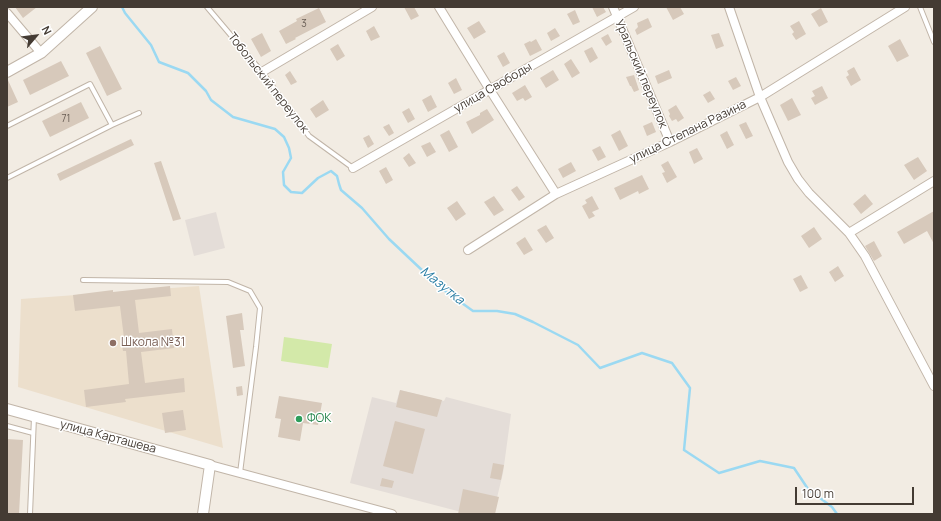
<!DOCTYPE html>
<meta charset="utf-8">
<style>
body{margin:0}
#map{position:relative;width:941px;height:521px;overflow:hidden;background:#f2ece3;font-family:Manrope,sans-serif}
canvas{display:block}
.frame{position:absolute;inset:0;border:8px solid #443b33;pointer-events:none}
.north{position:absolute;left:16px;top:16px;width:40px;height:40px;-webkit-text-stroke:3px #fff;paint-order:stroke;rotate:62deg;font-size:11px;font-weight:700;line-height:16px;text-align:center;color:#443b33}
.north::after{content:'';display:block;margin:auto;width:14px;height:18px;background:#443b33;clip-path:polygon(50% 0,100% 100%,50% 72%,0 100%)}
.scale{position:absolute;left:795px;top:487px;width:119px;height:18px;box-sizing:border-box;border:2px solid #443b33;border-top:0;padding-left:5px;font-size:12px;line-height:14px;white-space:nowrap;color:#443b33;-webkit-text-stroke:3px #fff;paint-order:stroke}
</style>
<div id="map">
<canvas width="941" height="521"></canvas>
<div class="frame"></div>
<div class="north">N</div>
<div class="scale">100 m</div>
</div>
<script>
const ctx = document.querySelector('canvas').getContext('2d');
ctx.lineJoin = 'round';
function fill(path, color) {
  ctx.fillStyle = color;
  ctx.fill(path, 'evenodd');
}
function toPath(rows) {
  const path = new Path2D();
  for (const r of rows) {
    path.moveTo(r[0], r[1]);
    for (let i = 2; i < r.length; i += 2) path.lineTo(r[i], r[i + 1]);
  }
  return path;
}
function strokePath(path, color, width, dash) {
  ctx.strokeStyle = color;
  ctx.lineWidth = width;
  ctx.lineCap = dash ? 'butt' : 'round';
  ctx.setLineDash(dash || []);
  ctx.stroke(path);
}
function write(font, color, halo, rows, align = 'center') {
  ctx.font = font + ' Manrope,sans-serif';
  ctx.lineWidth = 3;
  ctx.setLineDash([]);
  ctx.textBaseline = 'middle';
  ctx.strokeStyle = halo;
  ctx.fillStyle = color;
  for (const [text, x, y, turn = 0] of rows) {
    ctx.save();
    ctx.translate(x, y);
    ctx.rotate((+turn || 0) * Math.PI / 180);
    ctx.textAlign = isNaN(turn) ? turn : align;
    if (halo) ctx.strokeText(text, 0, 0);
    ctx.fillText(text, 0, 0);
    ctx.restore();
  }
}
fill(toPath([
 [216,212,225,248,194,256,185,220],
 [400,390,444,401,446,397,511,414,503,473,493,514,469,514,350,483,372,397,396,403]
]), '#e4ddd8');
fill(toPath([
 [199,286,223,448,18,387,21,299]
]), '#ecdfcc');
fill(toPath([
 [284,337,332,344,328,368,281,361]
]), '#d3e9a9');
strokePath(toPath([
 [122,7,125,13,151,45,159,62,188,73,206,91,211,100,233,117,275,129,284,137,289,148,291,158,283,172,284,185,291,192,302,193,318,178,331,171,337,176,339,184,341,190,362,208,389,239,441,288,473,311,497,311,515,314,533,322,578,345,600,368,642,353,672,363,690,388,684,450,719,473,760,461,794,468,808,489,832,507,837,514]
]), '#9bd9f2', 2.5);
fill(toPath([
 [15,7,37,7,23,18],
 [404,7,414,7,419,16,411,20],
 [592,7,603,7,606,12,597,17],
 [666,7,680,7,684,14,673,20],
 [319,8,326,22,295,38,296,39,286,44,279,31,297,21,296,19],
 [821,8,828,22,819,27,811,14],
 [575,10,580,22,573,25,567,14],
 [648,18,652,27,637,35,635,30,638,27,637,23],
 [479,21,486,32,474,39,467,28],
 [799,21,806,34,796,40,792,34,794,32,790,26],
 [374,26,380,37,371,41,366,31],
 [555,28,560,36,551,41,547,33],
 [262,33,271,51,261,57,251,39],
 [719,33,724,46,716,49,711,35],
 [608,34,612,42,606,46,601,38],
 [536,39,542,50,530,56,524,44,530,41,531,42],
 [900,39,909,56,897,62,888,46],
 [338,44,345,56,337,61,330,49],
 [100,46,122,89,107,96,86,53],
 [592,47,598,58,590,63,584,51],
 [504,52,510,63,503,67,497,56],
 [571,59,580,73,572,78,564,64],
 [61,61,69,76,30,95,23,80],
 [854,67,861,80,851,86,846,77,849,75,847,71],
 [553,70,559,80,546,88,540,78],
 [669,70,672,78,658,84,655,76],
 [290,71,297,82,291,85,285,75],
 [634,75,639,90,634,92,631,86,630,86,626,77],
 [736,77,741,86,733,90,728,81],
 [7,78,18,102,7,107],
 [456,78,462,90,454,94,448,83],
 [525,85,532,97,525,101,523,98,517,101,512,93],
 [822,86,828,98,815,105,811,98,815,96,812,91],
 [710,91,715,99,708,103,703,95],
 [431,95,437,107,428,112,422,100],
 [792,98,801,115,788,121,780,105],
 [323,100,329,110,316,118,310,109],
 [81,102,89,118,50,137,42,121],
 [676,105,684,118,678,122,676,119,672,121,669,116,670,114,668,110],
 [409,108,415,119,408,123,402,112],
 [487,109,494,120,472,134,466,122,480,115,480,113],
 [652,122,656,132,647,136,643,126],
 [746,122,753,136,746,139,739,125],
 [389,124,394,133,389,136,383,127],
 [449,130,458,147,449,152,440,135],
 [620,130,628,146,619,151,611,135],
 [727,131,734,145,727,149,720,135],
 [369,135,374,144,368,148,363,138],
 [131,139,134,145,60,181,57,174],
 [430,142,436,152,427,157,421,146],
 [600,146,606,157,598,161,592,150],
 [697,148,703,159,694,164,689,152],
 [409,153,416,163,409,167,403,158],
 [918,157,927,171,914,180,904,165],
 [161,161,181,219,173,221,154,163],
 [668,161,677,177,667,183,662,173,665,172,661,165],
 [571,162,576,171,563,178,558,169],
 [386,167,393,180,386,184,379,171],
 [642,175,649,189,639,194,638,191,620,200,614,188],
 [517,186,525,197,519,201,511,190],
 [865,194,873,204,861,214,853,204],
 [494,196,504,210,494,216,484,202],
 [592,196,599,209,592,212,595,216,589,219,582,206,587,203,585,200],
 [457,201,466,214,456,221,447,208],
 [934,211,934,244,927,231,904,244,897,232],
 [546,225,554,238,546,243,537,230],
 [814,227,822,239,809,248,801,236],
 [525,237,533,250,524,255,516,243],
 [874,241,882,256,874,261,865,246],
 [838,266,844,276,835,282,829,272],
 [801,275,808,288,800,292,793,279],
 [170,286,171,296,135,300,139,333,172,329,174,348,141,352,145,383,184,378,185,392,125,399,126,402,86,407,84,390,129,384,126,351,123,351,121,338,124,338,120,306,75,311,73,295,113,290,113,292],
 [242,313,244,330,240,330,245,366,233,368,226,316],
 [242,386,243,395,237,396,236,387],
 [400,390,442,400,437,417,396,407],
 [279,396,322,403,318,425,303,423,300,441,278,437,281,419,275,418],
 [183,410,186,430,165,433,162,413],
 [395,421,425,429,413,474,383,466],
 [7,439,23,440,19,514,7,514],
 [493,463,504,465,501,480,490,478],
 [382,478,394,481,392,488,380,486],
 [463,489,499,497,495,514,458,514]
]), '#d7c9bb');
const service = toPath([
 [207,7,262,72,309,136,353,168],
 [920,7,934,42],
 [112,125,139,113],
 [7,126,90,84,112,125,7,178],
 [83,280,228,282,250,291,260,308,256,347,240,473],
 [7,426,33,433],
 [30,514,34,417]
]);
const minor = toPath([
 [439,7,490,90,556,194],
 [613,7,670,142],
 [729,7,760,97,788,162,798,179,809,193,849,233,865,256,934,386],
 [7,13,41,53],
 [262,72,372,7],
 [353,168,634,7],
 [849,233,934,181],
 [468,250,556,194,670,142,760,97,905,7],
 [210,465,392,514]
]);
const tertiary = toPath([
 [7,72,41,53,92,7],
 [7,409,210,465,203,514]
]);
strokePath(service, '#c1b5a8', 6);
strokePath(minor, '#c1b5a8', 10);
strokePath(tertiary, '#c1b5a8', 12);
strokePath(service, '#fff', 4);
strokePath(minor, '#fff', 8);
strokePath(tertiary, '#fff', 10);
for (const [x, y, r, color] of [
 [113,343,4,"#8d6e63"],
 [299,419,4,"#2e9e5b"]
]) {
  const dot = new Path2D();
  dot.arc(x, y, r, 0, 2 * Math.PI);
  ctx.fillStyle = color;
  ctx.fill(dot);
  strokePath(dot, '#fff', 1.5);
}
write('10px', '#695e55', null, [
 ["3",304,24],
 ["71",66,119]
]);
write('12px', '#443b33', '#fff', [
 ["Уральский переулок",641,74,67],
 ["Тобольский переулок",268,83,52],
 ["улица Свободы",493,88,-30],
 ["улица Степана Разина",688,132,-26],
 ["улица Карташева",108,437,15]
]);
write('12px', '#785e54', '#fff', [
 ["Школа №31",121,343]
], 'left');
write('12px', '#27864d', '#fff', [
 ["ФОК",307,419]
], 'left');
write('italic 13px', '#277ca3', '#fff', [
 ["Мазутка",442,286,39]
]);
</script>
